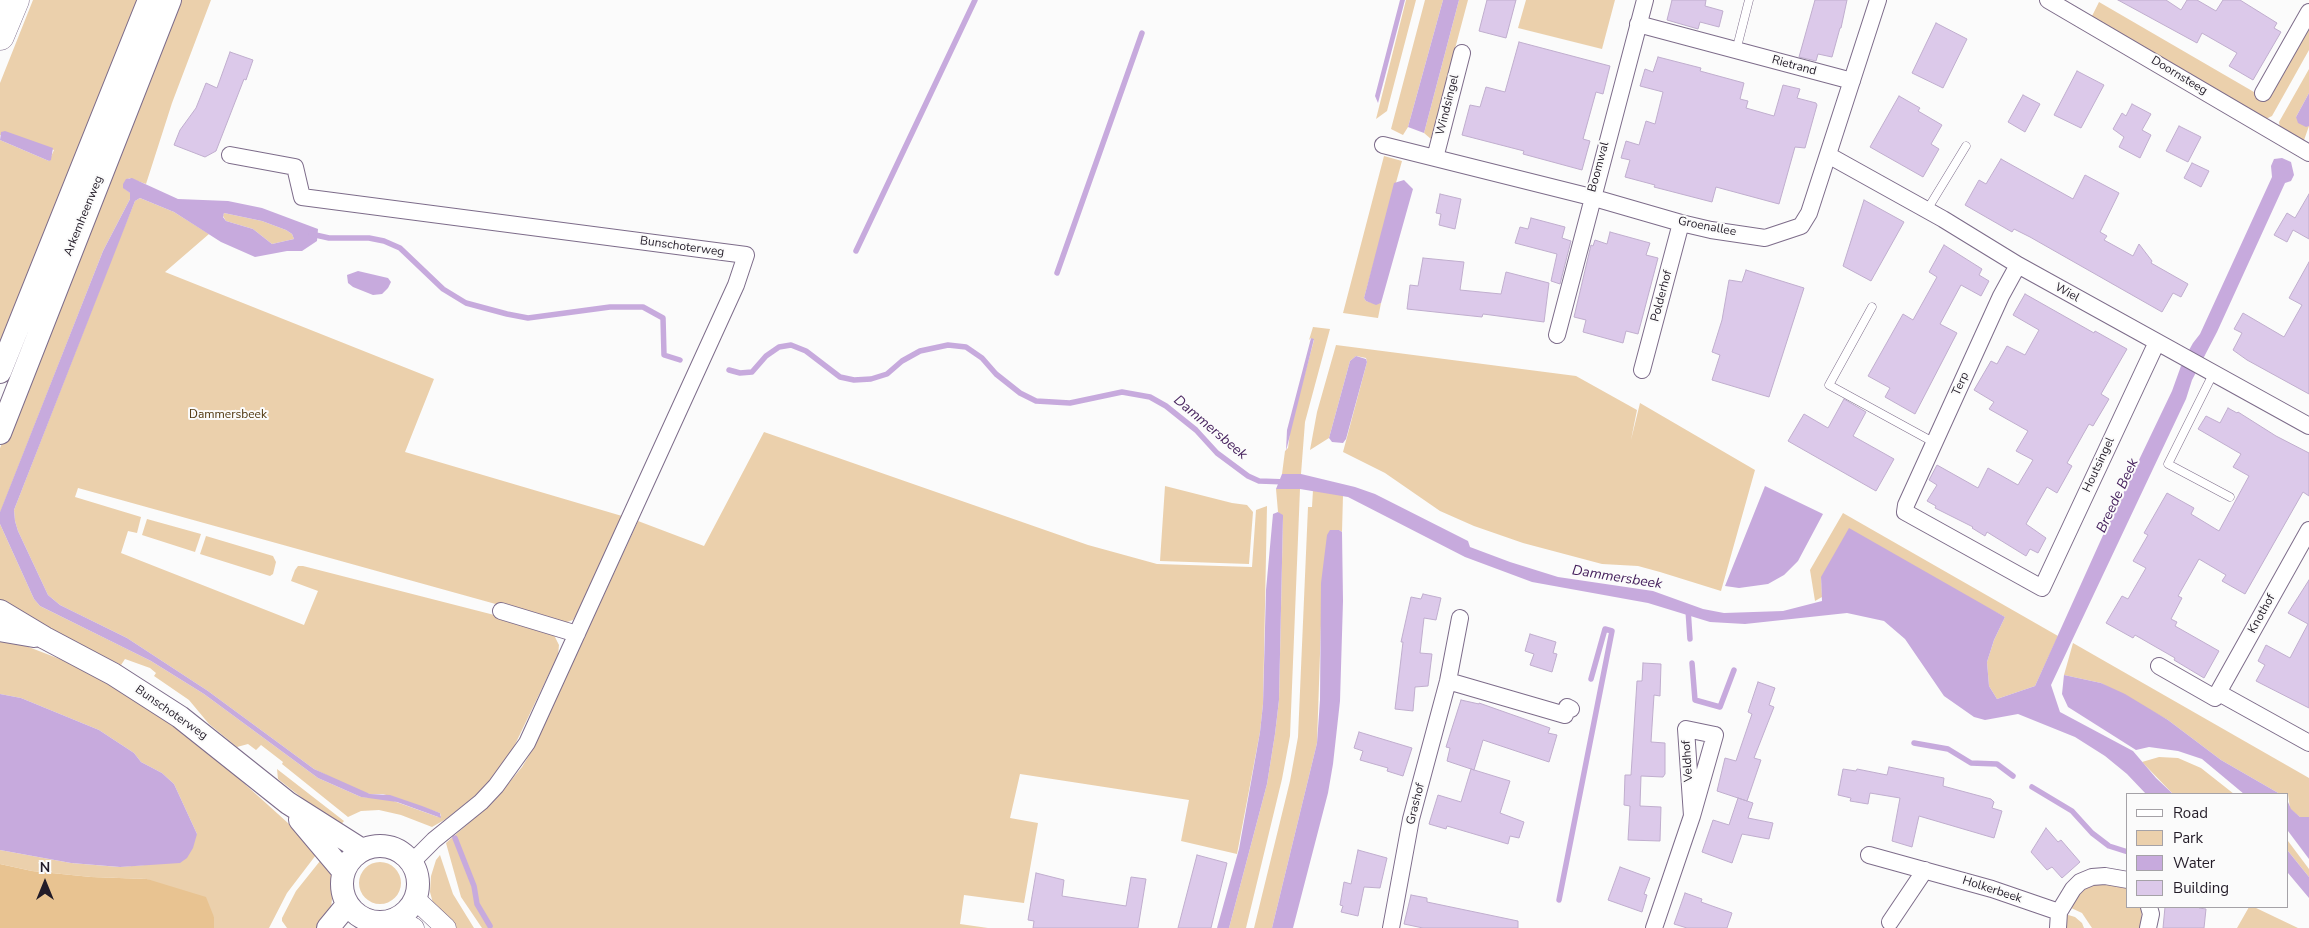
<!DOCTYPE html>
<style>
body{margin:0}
#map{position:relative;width:2309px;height:928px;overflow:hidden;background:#fbfbfb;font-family:"Nunito Sans",sans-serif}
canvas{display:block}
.legend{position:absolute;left:2126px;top:793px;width:162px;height:115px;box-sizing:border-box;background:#fbfbfb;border:1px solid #a5a2a7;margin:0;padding:6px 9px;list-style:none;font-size:15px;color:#231c28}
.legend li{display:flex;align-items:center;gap:10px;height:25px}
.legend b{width:25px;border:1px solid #a5a2a7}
.north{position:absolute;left:20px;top:858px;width:50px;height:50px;-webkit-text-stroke:4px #fbfbfb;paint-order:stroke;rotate:0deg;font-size:14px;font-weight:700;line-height:20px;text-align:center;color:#231c28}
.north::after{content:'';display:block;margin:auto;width:18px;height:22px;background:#231c28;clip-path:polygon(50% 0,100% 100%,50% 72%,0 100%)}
</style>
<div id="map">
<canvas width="2309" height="928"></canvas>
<ul class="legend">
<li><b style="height:6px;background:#fff"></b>Road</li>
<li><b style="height:14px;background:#ebd0ac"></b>Park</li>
<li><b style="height:14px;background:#c7aadd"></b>Water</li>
<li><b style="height:14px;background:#dcc9ea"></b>Building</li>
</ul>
<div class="north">N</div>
</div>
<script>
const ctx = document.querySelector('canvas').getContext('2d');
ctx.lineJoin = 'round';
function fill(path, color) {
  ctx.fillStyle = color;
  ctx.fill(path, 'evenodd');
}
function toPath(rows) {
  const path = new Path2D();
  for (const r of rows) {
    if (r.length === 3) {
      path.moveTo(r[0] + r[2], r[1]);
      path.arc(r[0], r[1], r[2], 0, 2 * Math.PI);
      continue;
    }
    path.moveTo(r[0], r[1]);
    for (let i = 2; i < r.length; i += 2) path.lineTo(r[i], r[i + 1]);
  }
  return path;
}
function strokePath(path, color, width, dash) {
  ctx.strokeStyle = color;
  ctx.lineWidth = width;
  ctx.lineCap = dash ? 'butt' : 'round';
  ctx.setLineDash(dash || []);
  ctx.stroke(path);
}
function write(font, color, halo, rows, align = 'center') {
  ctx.font = font + ' "Nunito Sans",sans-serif';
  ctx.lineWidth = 4;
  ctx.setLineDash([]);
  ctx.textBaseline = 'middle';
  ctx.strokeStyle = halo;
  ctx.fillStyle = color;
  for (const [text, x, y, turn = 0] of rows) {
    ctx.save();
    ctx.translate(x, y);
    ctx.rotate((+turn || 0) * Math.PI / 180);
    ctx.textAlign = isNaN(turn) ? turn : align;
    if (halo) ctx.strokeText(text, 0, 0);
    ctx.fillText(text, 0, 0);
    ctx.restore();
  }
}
fill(toPath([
 [33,0,143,0,0,359,0,140,49,161,54,150,0,135,0,83],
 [175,0,211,0,172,103,146,184,129,178,124,188,130,193,130,199,103,251,0,513,0,448],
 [1406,0,1416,0,1387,111,1376,119],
 [1425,0,1443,0,1408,127,1403,135,1391,129],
 [1459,0,1468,0,1431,139,1424,133],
 [1526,0,1615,0,1602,49,1518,28],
 [2099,2,2266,99,2309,22,2309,50,2272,116,2264,120,2092,20,2092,16],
 [2309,69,2309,93,2296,117,2309,126,2303,143,2280,128,2279,122],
 [1384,156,1402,161,1364,298,1366,301,1376,304,1381,303,1378,318,1343,313],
 [140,198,174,212,209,234,165,272,434,379,405,452,622,516,578,612,573,620,564,623,78,488,75,497,141,517,137,533,128,531,121,553,304,625,318,591,291,581,295,570,298,566,303,566,545,628,554,635,559,645,558,655,510,755,500,769,476,795,446,819,432,827,401,815,379,810,361,811,348,817,282,764,283,762,261,745,256,750,248,744,237,747,209,724,189,700,154,676,156,673,150,668,125,659,121,665,0,605,0,524,34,599,40,606,151,661,204,694,318,778,361,797,388,799,438,817,441,816,440,813,383,794,370,794,359,791,314,769,208,691,127,638,60,605,48,595,18,531,15,521,14,510,119,240,135,201],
 [224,213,262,221,286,230,292,234,294,239,272,244,253,229,226,221,223,216],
 [1313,327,1330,329,1305,422,1301,474,1282,474,1285,451,1288,448,1291,425,1314,340,1311,338,1309,340],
 [1336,345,1576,376,1637,410,1631,440,1640,403,1755,470,1721,591,1660,572,1638,566,1602,564,1523,543,1474,526,1440,511,1385,473,1343,452,1367,362,1366,358,1356,356,1350,361,1329,438,1310,450,1317,412],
 [764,432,1088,545,1157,564,1252,567,1256,510,1267,506,1263,704,1260,732,1237,854,1181,841,1189,800,1020,774,1010,818,1038,823,1024,903,964,895,960,924,988,928,482,928,461,897,446,843,495,800,522,767,534,747,638,521,704,546],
 [1165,486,1232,503,1247,505,1253,512,1249,564,1160,561],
 [1276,489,1300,489,1290,736,1282,779,1246,928,1229,928,1267,784,1275,734,1279,700,1283,517,1278,512],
 [1313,490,1343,495,1342,532,1339,530,1321,624,1317,743,1272,928,1254,928,1290,781,1298,737,1308,507,1312,507],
 [1843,513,2058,636,2035,686,1997,699,1989,686,1987,662,1994,640,2005,617,1961,594,1821,577,1822,597,1815,601,1810,570],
 [147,519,201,534,195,552,142,535],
 [206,536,273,556,276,562,273,574,270,576,200,554],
 [0,636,78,666,113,683,206,749,319,851,287,893,269,928,214,928,214,917,147,879,91,877,32,871,0,864,0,850,71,863,119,867,145,865,197,834,174,784,162,773,141,762,134,753,99,730,21,698,0,694],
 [2073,643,2309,778,2309,817,2300,817,2290,809,2288,794,2280,794,2221,760,2168,720,2101,683,2064,675],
 [2159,757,2178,758,2201,768,2234,794,2173,794,2142,762],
 [277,769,344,821,339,827,278,779],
 [2288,841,2309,869,2309,877,2288,851],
 [440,855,453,894,474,928,454,928,434,907,430,892,431,876,436,860],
 [324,856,331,870,332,899,331,908,322,928,287,928,282,921,282,918,296,891],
 [380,883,21],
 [2096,882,2114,882,2128,888,2128,907,2142,907,2141,928,2092,928,2082,913,2069,907,2079,891],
 [2249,907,2254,907,2298,928,2237,928],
 [2065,914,2075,917,2082,923,2084,928,2063,928]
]), '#ebd0ac');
fill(toPath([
 [0,864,32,871,91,877,147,879,206,897,214,917,214,928,0,928]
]), '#e8c391');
fill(toPath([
 [1400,0,1405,0,1378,103,1375,96],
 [1443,0,1459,0,1424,133,1408,127],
 [2309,93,2309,126,2306,127,2298,123,2296,117],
 [5,131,53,148,51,160,49,161,0,140,1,132],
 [2282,158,2291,162,2294,175,2291,181,2285,183,2217,332,2192,380,2186,399,2051,685,2060,712,2133,751,2156,778,2173,794,2146,794,2127,774,2105,756,2075,737,2018,714,1985,720,1974,717,1944,696,1905,639,1884,621,1847,613,1745,624,1710,622,1648,603,1532,582,1465,557,1348,497,1300,489,1276,489,1282,474,1301,474,1355,487,1375,494,1468,541,1470,547,1510,562,1558,577,1653,591,1703,609,1724,613,1783,611,1822,601,1821,577,1849,528,2005,617,1994,640,1987,662,1989,686,1997,699,2035,686,2104,533,2172,391,2181,366,2184,366,2190,354,2188,352,2193,343,2200,334,2272,177,2271,166,2274,159],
 [132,178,178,199,228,201,262,208,318,229,317,241,302,251,287,251,255,257,221,242,174,212,140,198,135,201,14,510,15,521,18,531,48,595,60,605,127,638,208,691,314,769,370,794,390,795,422,806,440,813,441,818,397,802,361,797,318,778,204,694,151,661,40,606,34,599,0,524,0,512,103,251,130,199,130,193,123,188,123,184,126,179],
 [224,213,262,221,286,230,292,234,294,239,272,244,253,229,226,221,223,217],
 [1404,180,1413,189,1381,303,1376,305,1366,301,1364,298,1394,183],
 [358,271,388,278,391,282,388,288,382,294,373,295,353,287,348,283,347,275],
 [1311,338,1314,339,1286,451,1287,430],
 [1356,356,1366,359,1367,362,1346,439,1343,443,1332,442,1329,438,1350,361],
 [1765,486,1823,514,1798,561,1784,575,1768,584,1739,588,1725,586],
 [1278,512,1283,515,1283,517,1279,700,1275,734,1267,784,1229,928,1217,928,1239,849,1260,732,1263,704,1266,590,1273,514],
 [1330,530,1339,530,1342,532,1343,601,1340,701,1333,764,1328,793,1293,928,1272,928,1317,743,1320,700,1321,583,1327,535],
 [2064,675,2101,683,2125,694,2168,720,2221,760,2280,794,2244,794,2202,759,2178,751,2149,747,2136,750,2068,707,2062,694],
 [0,694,21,698,99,730,134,753,141,762,162,773,174,784,197,834,193,848,187,858,180,863,120,867,71,863,0,850],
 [2288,802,2291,809,2300,817,2309,817,2309,859,2288,831],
 [2288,851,2309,877,2309,898,2288,873]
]), '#c7aadd');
strokePath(toPath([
 [311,234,329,238,369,238,384,241,400,248,443,289,466,303,507,314,528,318,610,307,643,307,663,318,664,355,680,360],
 [856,251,975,0],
 [1057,273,1142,33],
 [729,370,740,373,752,372,766,356,779,347,791,345,806,351,840,377,854,380,871,379,887,374,902,361,920,351,948,345,966,347,982,358,996,374,1020,393,1036,401,1070,403,1122,392,1150,397,1166,406,1196,430,1217,453,1248,476,1259,481,1287,482],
 [1688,609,1690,639],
 [1692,663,1695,700,1720,707,1734,670],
 [1914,743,1948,749,1971,763,1997,764,2013,776],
 [2032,787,2072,811,2092,833,2109,846,2128,852],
 [455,838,474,886,477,904,490,926],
 [1559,900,1612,631,1605,629,1591,679]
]), '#c7aadd', 5.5);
const building = toPath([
 [1487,0,1516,0,1506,38,1479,31,1487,0],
 [1672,0,1706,0,1705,6,1723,11,1719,27,1700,22,1698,29,1667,20,1672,0],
 [1815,0,1847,0,1841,28,1840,28,1832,57,1818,54,1816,61,1799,57,1815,0],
 [2118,0,2166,0,2181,10,2187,0,2197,0,2216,11,2223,0,2240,0,2277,23,2274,28,2281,32,2253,80,2229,66,2237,53,2202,33,2197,43,2118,0],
 [1936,23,1967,39,1943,88,1912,73,1936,23],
 [1519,42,1610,66,1603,94,1596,92,1583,139,1590,141,1582,170,1523,154,1524,151,1462,135,1470,105,1480,107,1486,87,1505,92,1519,42],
 [230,52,253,60,246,80,244,79,216,151,205,157,174,145,180,130,196,108,206,83,217,88,230,52],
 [1658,57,1701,68,1700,71,1744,83,1740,99,1748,101,1746,108,1774,116,1783,85,1800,89,1797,98,1816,103,1817,105,1805,148,1795,147,1779,204,1716,187,1712,202,1654,187,1655,185,1625,177,1630,160,1621,158,1626,141,1639,145,1646,121,1655,124,1663,92,1640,86,1645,69,1653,72,1658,57],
 [2077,71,2104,85,2081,128,2054,115,2077,71],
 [2023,95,2040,104,2025,132,2008,122,2023,95],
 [1899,96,1920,108,1918,111,1942,125,1931,144,1939,149,1923,177,1870,147,1899,96],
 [2132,104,2151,114,2142,130,2151,135,2140,158,2119,147,2124,137,2113,129,2122,113,2126,116,2132,104],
 [2179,126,2201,137,2188,162,2166,151,2179,126],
 [2001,159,2073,199,2085,175,2119,193,2100,232,2107,236,2104,240,2133,256,2139,244,2152,261,2151,263,2188,284,2181,297,2173,293,2162,312,2030,237,2014,229,2012,232,1965,205,1979,180,1986,184,2001,159],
 [2192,163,2209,171,2201,187,2184,178,2192,163],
 [1440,194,1461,199,1455,229,1439,225,1441,214,1436,213,1440,194],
 [2309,194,2309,239,2293,230,2287,242,2274,235,2287,213,2295,218,2309,194],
 [1864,200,1904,222,1871,281,1843,266,1864,200],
 [1531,218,1565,227,1562,238,1571,241,1560,284,1551,281,1557,254,1515,243,1520,227,1528,229,1531,218],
 [1610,232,1650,243,1646,255,1658,258,1638,334,1626,331,1623,343,1583,332,1586,320,1574,317,1591,245,1593,246,1595,240,1607,244,1610,232],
 [1944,245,1982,269,1979,275,1989,281,1981,296,1961,285,1940,324,1957,333,1915,414,1885,397,1890,388,1868,376,1903,314,1913,320,1937,277,1929,272,1944,245],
 [1423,258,1464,262,1460,290,1501,294,1506,272,1549,283,1544,322,1483,314,1482,317,1407,309,1410,285,1418,286,1423,258],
 [2309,262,2309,394,2247,360,2233,350,2242,333,2234,329,2243,313,2284,337,2302,305,2289,298,2309,262],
 [1746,270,1804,288,1769,397,1712,380,1720,355,1712,352,1722,320,1729,280,1742,282,1746,270],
 [2025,294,2094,333,2095,331,2127,349,2101,394,2109,399,2093,426,2089,424,2067,463,2072,466,2057,493,2047,487,2026,524,2046,538,2038,553,2030,549,2026,556,1987,532,1985,536,1972,528,1973,527,1935,508,1936,506,1927,501,1937,485,1929,480,1937,465,1978,488,1988,468,2018,485,2033,460,2016,451,2028,431,1989,409,1994,402,1974,390,1991,361,1997,364,2007,346,2025,355,2039,330,2013,315,2025,294],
 [1844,399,1866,412,1853,436,1894,459,1876,491,1788,441,1804,414,1828,428,1844,399],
 [2228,408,2237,413,2238,412,2276,436,2309,453,2309,496,2303,492,2245,594,2222,581,2226,575,2199,559,2190,575,2178,596,2182,598,2171,619,2177,622,2175,626,2219,651,2204,678,2174,660,2175,658,2135,635,2133,638,2106,623,2122,596,2128,599,2146,568,2133,561,2148,535,2144,533,2167,493,2194,508,2191,514,2219,531,2249,476,2233,467,2241,454,2198,429,2206,416,2220,423,2228,408],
 [2309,580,2309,708,2256,681,2265,665,2258,661,2266,645,2290,658,2308,624,2288,613,2309,580],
 [1423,594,1441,598,1436,620,1424,618,1420,653,1432,654,1428,686,1415,687,1413,711,1395,709,1403,642,1401,642,1411,597,1421,599,1423,594],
 [1530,634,1556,642,1553,653,1557,654,1552,672,1530,665,1534,654,1525,651,1530,634],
 [1643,663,1661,664,1660,696,1654,695,1651,742,1665,743,1665,774,1663,777,1641,776,1640,806,1661,807,1660,841,1628,840,1630,806,1624,805,1625,775,1631,775,1637,681,1642,681,1643,663],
 [1758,682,1775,688,1769,705,1774,707,1754,758,1761,760,1747,801,1717,791,1725,758,1736,761,1752,714,1748,712,1758,682],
 [1461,700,1479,704,1479,703,1550,728,1548,733,1557,735,1549,762,1483,740,1474,770,1447,761,1450,748,1446,747,1461,700],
 [1359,732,1412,748,1403,776,1387,771,1388,768,1360,760,1363,751,1354,748,1359,732],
 [1889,767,1944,778,1943,786,1991,799,1994,802,1992,808,2002,811,1994,838,1919,816,1912,847,1892,841,1900,798,1870,793,1868,804,1850,801,1851,798,1838,795,1843,769,1856,771,1857,769,1887,775,1889,767],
 [1471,769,1510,781,1500,813,1524,822,1519,838,1510,836,1508,844,1447,826,1446,829,1429,824,1438,795,1461,802,1471,769],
 [1738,798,1753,803,1748,818,1773,823,1769,839,1742,834,1732,863,1702,852,1713,820,1729,825,1738,798],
 [2046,828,2058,842,2061,840,2080,862,2062,878,2052,867,2047,870,2031,852,2046,828],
 [1358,850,1387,858,1380,888,1364,887,1358,916,1341,912,1343,906,1340,905,1344,882,1351,884,1358,850],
 [1197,855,1227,863,1211,928,1178,928,1197,855],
 [1620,867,1650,878,1644,894,1647,895,1642,912,1608,900,1620,867],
 [1036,873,1064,880,1062,896,1126,906,1131,877,1146,879,1138,928,1033,928,1034,921,1028,920,1036,873],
 [1685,893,1702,899,1701,902,1732,913,1727,928,1687,928,1674,924,1685,893],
 [1411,895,1427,898,1427,902,1518,921,1518,928,1423,928,1404,924,1411,895],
 [2165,907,2199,907,2199,908,2206,909,2204,928,2163,928,2165,907]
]);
fill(building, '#dcc9ea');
strokePath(building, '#c0aece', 1);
const service = toPath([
 [1736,51,1749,0],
 [1927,210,1966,146],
 [1872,307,1829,385,1935,443],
 [2213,374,2168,464,2230,497]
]);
const minor = toPath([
 [2048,0,2309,153],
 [1638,24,1852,81],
 [2263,93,2309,12],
 [1383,145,1591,197,1681,223,1711,230,1765,238,1801,226,1809,213,1878,0],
 [230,155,295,167,302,197,746,255,736,285,527,743,496,786,481,802,434,840,412,862],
 [1828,155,1943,219,2018,265,2309,426],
 [1435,158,1462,53],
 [2018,265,2001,296,1906,505,1905,512,2042,588,2157,342],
 [1557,335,1645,0],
 [1642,370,1681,223],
 [501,611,577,634],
 [2159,666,2215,698,2309,530],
 [1448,681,1565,715,1567,707,1571,709],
 [2219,693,2309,743],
 [1869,855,1992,889,2059,912],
 [1890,922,1925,870],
 [1391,928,1411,819,1448,681,1460,618],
 [1654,928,1692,816,1715,735,1686,729,1692,816],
 [2058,928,2059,912,2073,889,2080,882,2092,877,2105,876,2128,880],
 [2148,928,2151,914,2149,907]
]);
const tertiary = toPath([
 [415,899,446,928],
 [397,918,414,928]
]);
const secondary = toPath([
 [0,372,149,0],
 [0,433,170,0],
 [0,611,45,638,113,674,180,717,288,803,362,850],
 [0,630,34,636],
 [300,820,343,871],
 [380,884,38],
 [328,928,347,905]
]);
const motorway = toPath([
 [0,36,15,0]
]);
strokePath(service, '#7d6c8a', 9);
strokePath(minor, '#7d6c8a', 18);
strokePath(tertiary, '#7d6c8a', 21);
strokePath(secondary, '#7d6c8a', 24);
strokePath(motorway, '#7d6c8a', 29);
strokePath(service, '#fff', 8);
strokePath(minor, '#fff', 16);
strokePath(tertiary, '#fff', 20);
strokePath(secondary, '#fff', 22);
strokePath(motorway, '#fff', 28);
write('12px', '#231c28', '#fbfbfb', [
 ["Rietrand",1794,66,15],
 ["Doornsteeg",2179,76,31],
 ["Windsingel",1448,105,-76],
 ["Boomwal",1599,167,-75],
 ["Arkemheenweg",84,216,-68],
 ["Groenallee",1707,227,11],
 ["Bunschoterweg",682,247,8],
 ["Wiel",2067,293,29],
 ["Polderhof",1662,296,-75],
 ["Terp",1961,384,-66],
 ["Houtsingel",2099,465,-65],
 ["Knothof",2262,614,-61],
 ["Bunschoterweg",171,713,35],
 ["Veldhof",1688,761,-94],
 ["Grashof",1416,804,-76],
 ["Holkerbeek",1992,890,18]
]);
write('12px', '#4e350d', '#fbfbfb', [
 ["Dammersbeek",228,415]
]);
write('italic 14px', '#46215d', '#fbfbfb', [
 ["Dammersbeek",1210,428,40],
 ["Breede Beek",2118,496,-65],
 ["Dammersbeek",1617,578,9]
]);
</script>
